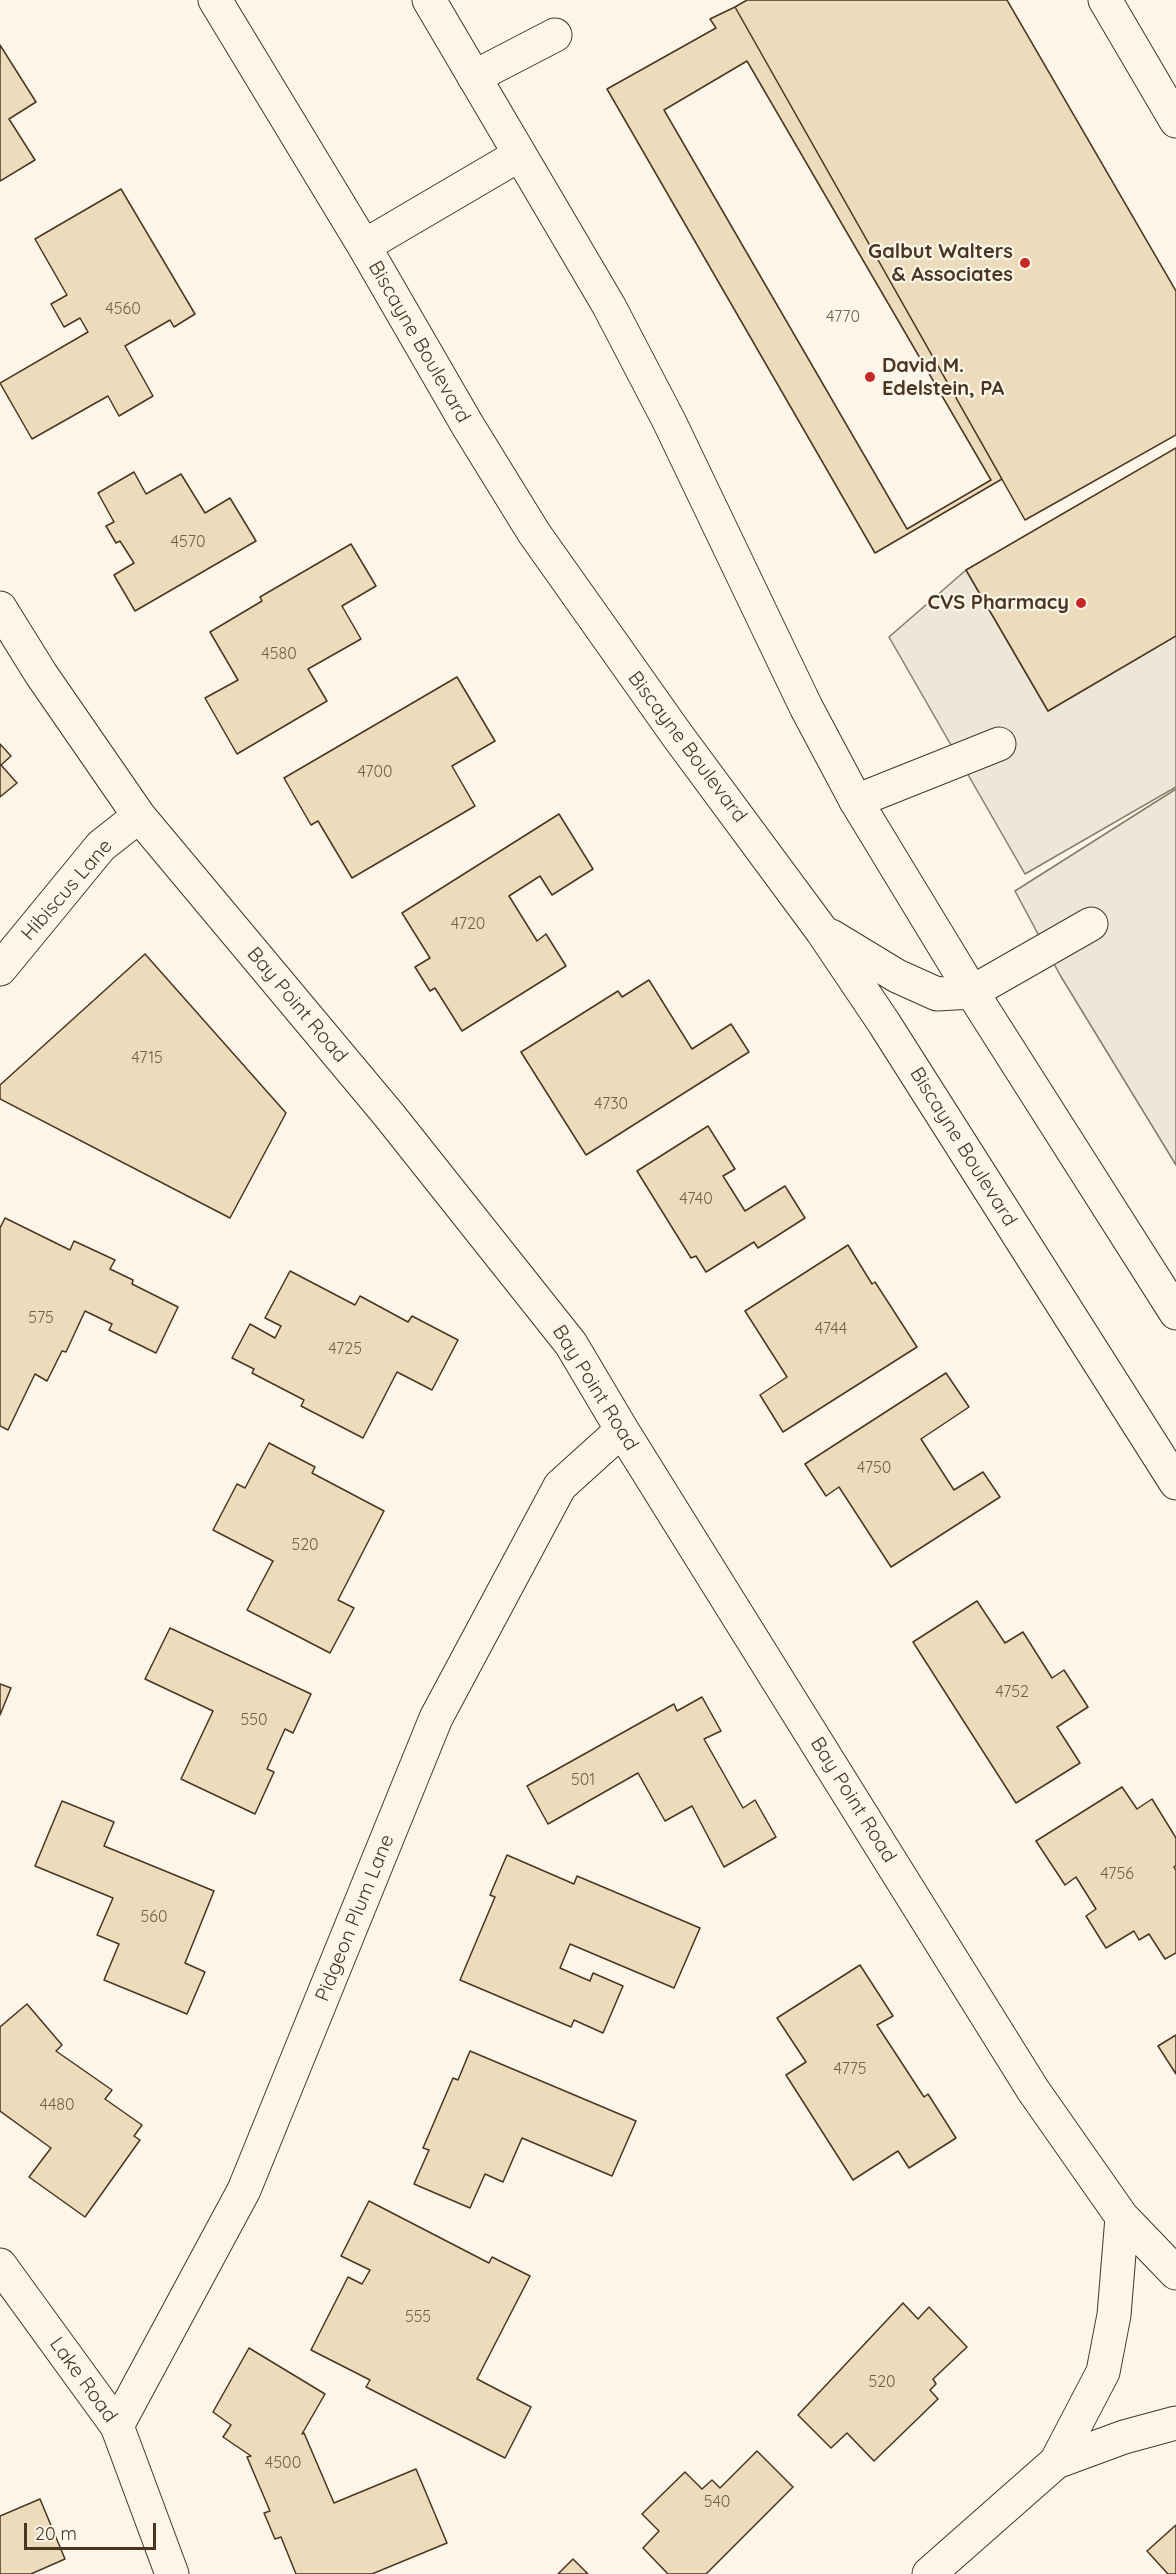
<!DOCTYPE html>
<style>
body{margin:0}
#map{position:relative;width:1176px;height:2574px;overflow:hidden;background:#fbf6e9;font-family:Quicksand,sans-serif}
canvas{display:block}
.scale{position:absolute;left:24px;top:2523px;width:132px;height:27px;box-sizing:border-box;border:3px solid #4a3520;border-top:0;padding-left:8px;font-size:18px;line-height:21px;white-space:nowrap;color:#4a3520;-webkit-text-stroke:4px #fbf6e9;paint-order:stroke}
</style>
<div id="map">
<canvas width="1176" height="2574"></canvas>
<div class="scale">20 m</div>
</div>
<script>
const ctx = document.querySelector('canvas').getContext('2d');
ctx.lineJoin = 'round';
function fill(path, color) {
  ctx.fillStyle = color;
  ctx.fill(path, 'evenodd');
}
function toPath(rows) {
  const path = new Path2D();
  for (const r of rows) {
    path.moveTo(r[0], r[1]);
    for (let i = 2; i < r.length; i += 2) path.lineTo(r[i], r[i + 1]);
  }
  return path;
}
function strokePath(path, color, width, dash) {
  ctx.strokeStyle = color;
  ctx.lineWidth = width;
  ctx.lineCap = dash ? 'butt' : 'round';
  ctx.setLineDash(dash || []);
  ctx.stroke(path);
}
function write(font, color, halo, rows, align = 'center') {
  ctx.font = font + ' Quicksand,sans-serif';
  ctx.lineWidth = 4.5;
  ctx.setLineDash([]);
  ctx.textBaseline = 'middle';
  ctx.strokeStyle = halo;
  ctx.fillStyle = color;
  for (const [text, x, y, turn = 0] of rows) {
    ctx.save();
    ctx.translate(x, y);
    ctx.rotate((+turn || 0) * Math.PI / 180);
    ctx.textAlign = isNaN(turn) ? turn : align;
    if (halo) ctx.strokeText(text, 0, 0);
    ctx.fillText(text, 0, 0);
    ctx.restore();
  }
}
const parking = toPath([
 [966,570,1048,711,1176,636,1176,787,1025,874,889,637,966,570],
 [1176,789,1176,1165,1060,975,1015,891,1176,789]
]);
fill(parking, '#ede7d9');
strokePath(parking, '#887966', 1.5);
const building = toPath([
 [747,0,1007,0,1176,291,1176,435,1025,520,735,7,747,0],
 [735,7,1002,479,875,553,607,89,716,28,710,19,735,7],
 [0,45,36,102,9,119,35,160,0,181,0,45],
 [747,61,991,480,907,529,664,110,747,61],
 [121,189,195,314,174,327,170,320,125,346,153,396,119,416,108,396,32,439,0,383,88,332,80,318,64,327,51,304,67,295,35,239,121,189],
 [1176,448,1176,636,1048,711,966,570,1176,448],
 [134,472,146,494,181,474,205,513,230,498,256,541,135,611,114,575,134,563,120,541,116,543,106,526,114,522,98,493,134,472],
 [351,544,376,586,342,606,361,639,308,669,327,701,237,754,205,698,238,680,210,632,262,601,260,597,351,544],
 [457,677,495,741,452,766,475,806,352,878,318,821,311,825,284,778,457,677],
 [0,744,11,756,1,765,17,783,0,797,0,744],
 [559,814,593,869,552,895,540,876,509,896,537,941,546,934,566,966,462,1031,435,988,430,991,415,967,430,958,402,913,559,814],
 [145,954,286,1113,230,1218,0,1099,0,1085,145,954],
 [649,980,692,1049,731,1024,749,1052,586,1155,521,1052,618,991,622,997,649,980],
 [708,1126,735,1169,723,1176,745,1211,785,1186,805,1218,758,1248,754,1242,706,1272,696,1256,691,1258,637,1171,708,1126],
 [5,1218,70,1250,74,1241,115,1260,110,1269,133,1280,132,1284,178,1307,156,1353,109,1330,112,1324,85,1311,66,1352,62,1351,47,1381,35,1374,8,1430,0,1426,0,1228,5,1218],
 [848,1245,872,1284,875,1282,917,1347,783,1432,760,1395,787,1377,745,1311,848,1245],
 [290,1271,355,1305,360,1296,408,1322,412,1316,458,1340,432,1390,397,1372,363,1438,301,1406,304,1400,252,1373,254,1369,232,1358,250,1324,275,1338,281,1326,265,1318,290,1271],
 [946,1373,969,1407,921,1439,954,1490,983,1472,1000,1497,891,1567,839,1487,826,1496,805,1464,946,1373],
 [269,1443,315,1467,312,1473,384,1511,338,1600,354,1608,330,1653,247,1610,273,1561,213,1530,237,1484,245,1488,269,1443],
 [977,1601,1005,1643,1023,1632,1052,1678,1064,1670,1088,1707,1057,1727,1080,1763,1016,1803,913,1642,977,1601],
 [170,1628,311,1694,293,1733,285,1729,267,1769,274,1772,255,1814,181,1779,213,1711,145,1679,170,1628],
 [0,1684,11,1688,0,1715,0,1684],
 [702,1697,721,1731,704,1739,743,1808,755,1800,776,1837,724,1867,692,1806,665,1821,638,1773,548,1824,527,1786,674,1704,677,1711,702,1697],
 [1122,1787,1137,1809,1152,1799,1176,1838,1176,1866,1174,1867,1176,1870,1176,1953,1165,1959,1149,1934,1139,1940,1134,1931,1106,1948,1086,1916,1096,1909,1076,1877,1065,1885,1036,1841,1122,1787],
 [62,1801,114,1822,104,1846,214,1891,185,1963,205,1972,187,2014,104,1980,119,1944,97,1935,113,1898,35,1866,62,1801],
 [507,1855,574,1884,577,1876,700,1928,674,1988,570,1944,560,1968,590,1981,593,1973,623,1986,603,2033,574,2020,571,2027,460,1980,495,1897,490,1895,507,1855],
 [860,1965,893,2016,877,2025,924,2097,928,2094,956,2138,909,2168,898,2151,853,2180,786,2075,806,2062,777,2018,860,1965],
 [27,2004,62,2045,56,2051,112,2090,105,2099,142,2125,134,2136,140,2140,85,2217,29,2177,51,2148,0,2111,0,2027,27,2004],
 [1176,2035,1176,2074,1158,2046,1176,2035],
 [470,2051,636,2121,612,2176,522,2138,503,2182,485,2174,470,2208,414,2184,429,2150,423,2148,453,2078,458,2080,470,2051],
 [369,2201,489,2263,492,2257,530,2276,477,2379,531,2407,505,2458,366,2387,370,2380,311,2350,348,2277,362,2284,370,2270,341,2256,369,2201],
 [903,2303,918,2319,929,2307,967,2347,933,2379,936,2384,930,2390,938,2399,874,2461,847,2433,831,2448,798,2415,903,2303],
 [249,2348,325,2394,302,2434,304,2433,334,2503,416,2469,447,2543,372,2574,296,2574,281,2537,275,2539,264,2513,270,2511,247,2457,251,2456,223,2437,231,2425,213,2412,249,2348],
 [757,2451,793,2487,706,2574,668,2574,643,2548,659,2531,642,2514,685,2472,702,2489,712,2480,720,2488,757,2451],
 [40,2499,65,2559,31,2574,0,2574,0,2516,40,2499],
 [1176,2525,1176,2574,1168,2574,1147,2551,1176,2525],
 [573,2559,588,2574,558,2574,573,2559]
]);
fill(building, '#ecdcbc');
strokePath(building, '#4a3520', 1.5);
const minor = toPath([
 [1105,0,1176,121],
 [474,77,555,35],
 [0,608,41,674,139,816,389,1115,571,1344,622,1430,1033,2090,1122,2217,1114,2315,1103,2372,1056,2462,929,2574],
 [856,801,999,744],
 [0,969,101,846,139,816],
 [972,992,1091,924],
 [1122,2217,1176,2273],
 [0,2265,117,2426,172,2574],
 [117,2426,244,2190,436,1718,560,1486,622,1430],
 [1056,2462,1124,2437,1176,2423]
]);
const major = toPath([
 [215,0,364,246,468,426,534,533,677,735,822,931,884,1023,1176,1483],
 [429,0,609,306,669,421,806,707,856,801,972,992,1176,1313],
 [364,246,519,155],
 [831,936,897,976,937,994,972,992]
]);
strokePath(minor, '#4a3520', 35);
strokePath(major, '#4a3520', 35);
strokePath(minor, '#fbf6e9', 33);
strokePath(major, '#fbf6e9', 33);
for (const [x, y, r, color] of [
 [1025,263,6,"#c62828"],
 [870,377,6,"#c62828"],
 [1081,603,6,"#c62828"]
]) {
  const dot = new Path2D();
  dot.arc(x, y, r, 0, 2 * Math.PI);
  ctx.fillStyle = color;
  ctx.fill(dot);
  strokePath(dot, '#fbf6e9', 2);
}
write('16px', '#725f47', null, [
 ["4560",123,309],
 ["4770",843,317],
 ["4570",188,542],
 ["4580",279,654],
 ["4700",375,772],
 ["4720",468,924],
 ["4715",147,1058],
 ["4730",611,1104],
 ["4740",696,1199],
 ["575",41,1318],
 ["4744",831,1329],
 ["4725",345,1349],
 ["4750",874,1468],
 ["520",305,1545],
 ["4752",1012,1692],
 ["550",254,1720],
 ["501",583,1780],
 ["4756",1117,1874],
 ["560",154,1917],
 ["4775",850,2069],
 ["4480",57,2105],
 ["555",418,2317],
 ["520",882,2382],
 ["4500",283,2463],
 ["540",717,2502]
]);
write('bold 20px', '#4a3520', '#fbf6e9', [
 ["Galbut Walters",1013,252],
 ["& Associates",1013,275],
 ["David M.",882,366,"left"],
 ["Edelstein, PA",882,389,"left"],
 ["CVS Pharmacy",1069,603]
], 'right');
write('20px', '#4a3520', '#fbf6e9', [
 ["Biscayne Boulevard",419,342,60],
 ["Biscayne Boulevard",687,747,53],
 ["Hibiscus Lane",67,890,-49],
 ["Bay Point Road",297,1005,50],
 ["Biscayne Boulevard",963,1147,58],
 ["Bay Point Road",595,1388,58],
 ["Bay Point Road",853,1800,58],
 ["Pidgeon Plum Lane",355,1918,-68],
 ["Lake Road",83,2380,54]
]);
</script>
